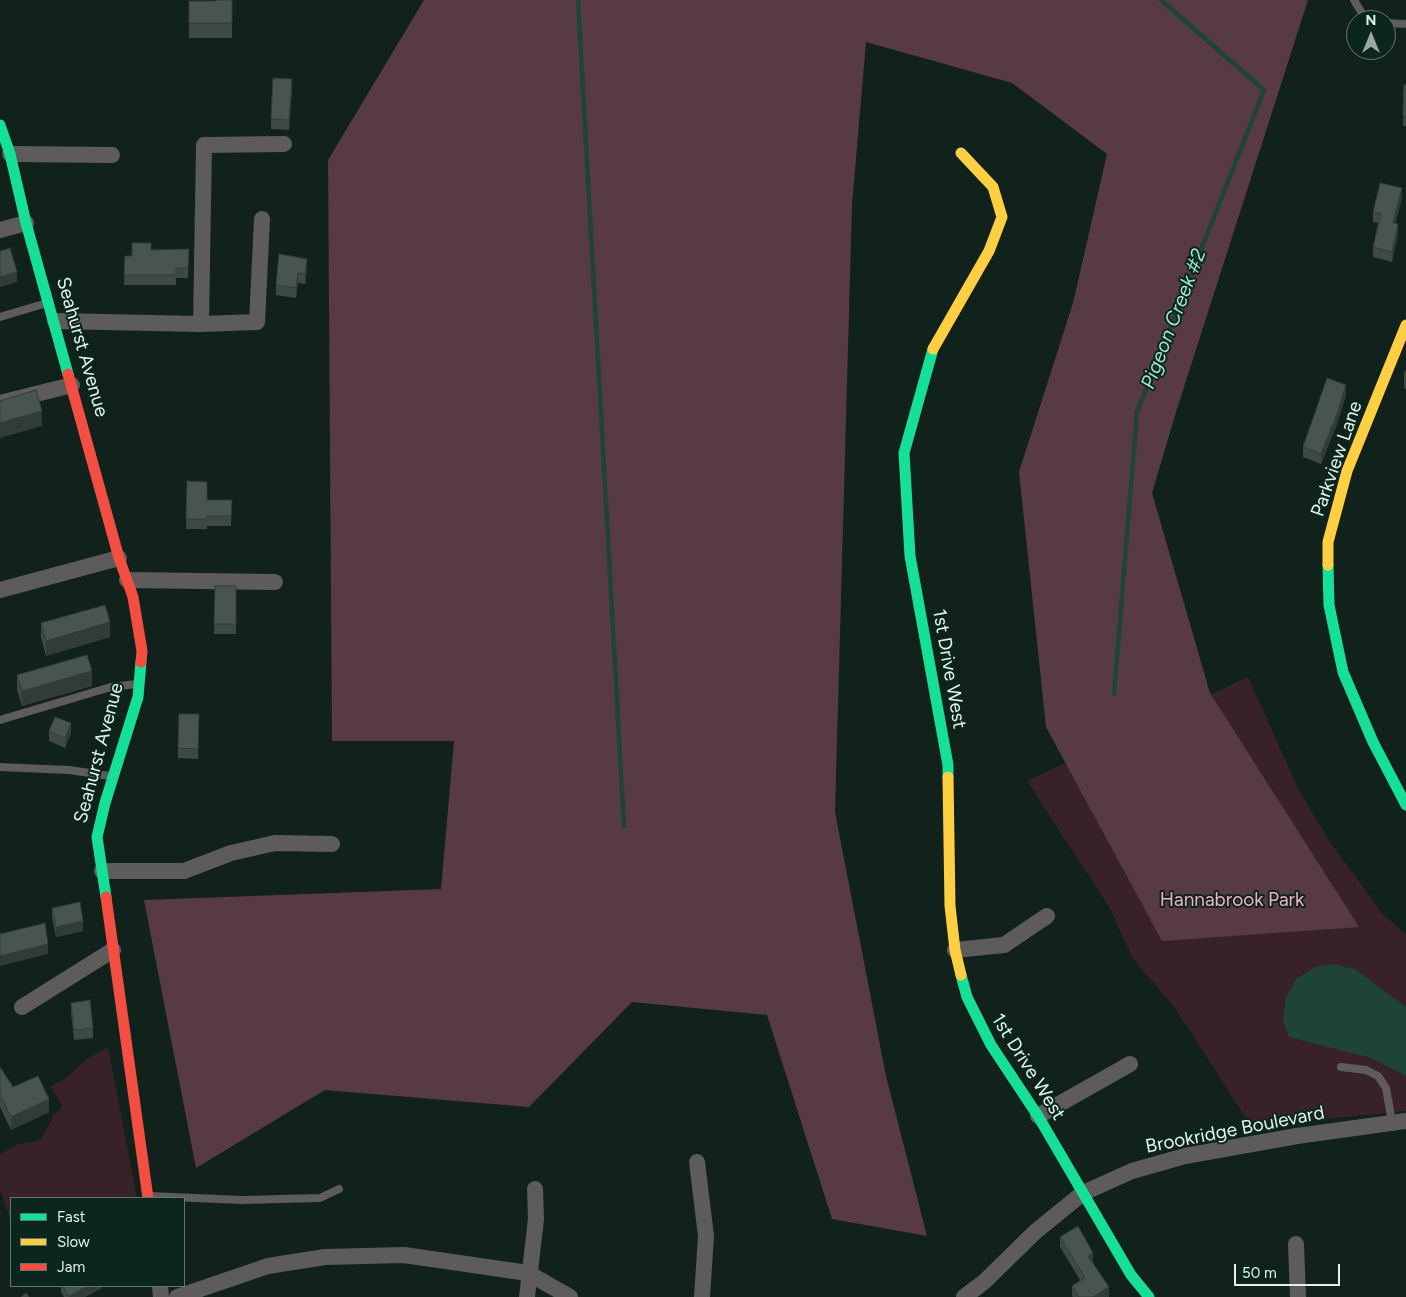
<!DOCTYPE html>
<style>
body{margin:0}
#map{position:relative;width:1406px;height:1297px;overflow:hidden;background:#11211b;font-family:Figtree,sans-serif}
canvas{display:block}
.legend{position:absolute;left:10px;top:1197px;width:175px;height:90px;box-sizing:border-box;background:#0b271d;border:1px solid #61786f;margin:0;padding:6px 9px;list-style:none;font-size:15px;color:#e2f2eb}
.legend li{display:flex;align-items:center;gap:10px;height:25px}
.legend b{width:25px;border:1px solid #61786f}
.north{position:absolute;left:1346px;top:10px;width:50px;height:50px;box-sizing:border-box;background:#0b271d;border:1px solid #61786f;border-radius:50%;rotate:0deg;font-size:14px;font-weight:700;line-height:20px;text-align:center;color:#e2f2eb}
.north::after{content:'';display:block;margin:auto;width:18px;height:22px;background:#99a9a2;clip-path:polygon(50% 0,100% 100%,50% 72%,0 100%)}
.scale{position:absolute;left:1234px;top:1264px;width:106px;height:22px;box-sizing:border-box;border:2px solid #e2f2eb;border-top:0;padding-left:6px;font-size:15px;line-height:18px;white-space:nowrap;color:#e2f2eb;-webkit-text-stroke:4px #0b271d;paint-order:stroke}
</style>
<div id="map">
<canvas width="1406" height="1297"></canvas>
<ul class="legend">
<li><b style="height:6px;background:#16e098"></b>Fast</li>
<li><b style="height:6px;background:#ffcf43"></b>Slow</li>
<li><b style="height:6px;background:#f24e42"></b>Jam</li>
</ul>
<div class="north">N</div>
<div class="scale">50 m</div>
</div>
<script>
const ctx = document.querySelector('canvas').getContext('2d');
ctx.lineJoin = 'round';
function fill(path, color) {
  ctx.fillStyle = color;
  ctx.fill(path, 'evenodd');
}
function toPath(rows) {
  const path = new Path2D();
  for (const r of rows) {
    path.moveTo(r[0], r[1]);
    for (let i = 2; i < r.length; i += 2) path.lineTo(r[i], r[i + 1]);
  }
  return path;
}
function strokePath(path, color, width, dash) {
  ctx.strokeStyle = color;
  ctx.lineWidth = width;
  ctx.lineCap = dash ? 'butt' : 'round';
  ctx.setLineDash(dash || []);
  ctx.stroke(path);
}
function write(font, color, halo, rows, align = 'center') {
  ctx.font = font + ' Figtree,sans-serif';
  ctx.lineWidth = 4;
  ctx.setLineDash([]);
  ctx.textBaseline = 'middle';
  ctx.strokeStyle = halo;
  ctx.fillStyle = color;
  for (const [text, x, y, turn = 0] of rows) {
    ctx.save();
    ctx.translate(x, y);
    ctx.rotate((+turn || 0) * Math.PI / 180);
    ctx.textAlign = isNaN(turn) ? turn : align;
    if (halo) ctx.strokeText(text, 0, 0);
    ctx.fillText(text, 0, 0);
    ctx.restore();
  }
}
fill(toPath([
 [1248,677,1298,788,1327,838,1383,914,1406,935,1406,1111,1251,1126,1175,1008,1133,959,1109,907,1027,781],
 [108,1047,137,1198,11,1198,11,1221,0,1190,0,1154,18,1144,41,1140,53,1116,63,1106,50,1087,66,1078,88,1058]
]), '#382228');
fill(toPath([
 [424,0,1308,0,1176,412,1152,493,1210,693,1359,927,1162,941,1046,727,1019,472,1073,303,1107,154,1012,83,866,42,852,205,835,812,886,1076,927,1236,832,1219,767,1015,632,1002,529,1107,325,1090,196,1168,144,900,441,889,454,741,332,741,328,160]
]), '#583a43');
fill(toPath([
 [1331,964,1355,969,1406,1007,1406,1076,1371,1058,1289,1037,1283,1019,1286,998,1296,979,1315,967]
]), '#1d4434');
strokePath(toPath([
 [578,0,624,826],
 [1114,694,1137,412,1264,90,1161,0]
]), '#1d4434', 4.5);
strokePath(toPath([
 [1354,0,1366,20],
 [1386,23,1406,24],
 [0,317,47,303],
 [0,720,111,687,137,684],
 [0,767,69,770,110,776],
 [1341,1067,1366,1070,1378,1076,1386,1088,1392,1122],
 [149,1196,242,1200,320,1198,339,1189]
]), '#5e5b5b', 8);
strokePath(toPath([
 [10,154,112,155],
 [0,230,26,223],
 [55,321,201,324,257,322,262,219],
 [201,324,204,145,284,144],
 [0,403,72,385],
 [127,580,275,582],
 [0,590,119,558],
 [102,871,184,871,231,853,275,843,332,844],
 [955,950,1004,945,1047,916],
 [22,1007,113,950],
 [1038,1116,1130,1064],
 [697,1162,706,1236,702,1297],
 [1296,1244,1298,1297],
 [160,1286,161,1297],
 [177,1297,268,1266,325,1257,404,1255,528,1273,570,1297],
 [527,1297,536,1219,535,1189],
 [964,1297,984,1282,1035,1232,1083,1193,1132,1171,1185,1156,1297,1136,1406,1121]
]), '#5e5b5b', 16);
strokePath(toPath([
 [0,125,10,154,26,223,68,374],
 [933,349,904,453,910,556,948,765,948,777],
 [1328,565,1329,605,1343,672,1373,742,1406,805],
 [106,897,97,837,105,803,138,697,141,662],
 [961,975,967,997,991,1045,1038,1116,1131,1275,1149,1297]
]), '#16e098', 11);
strokePath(toPath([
 [933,349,989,251,1002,217,993,187,961,153],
 [1328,565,1328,542,1347,471,1406,325],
 [948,777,950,906,955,950,961,975]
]), '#ffcf43', 11);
strokePath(toPath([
 [68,374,119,558,133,597,142,651,141,662],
 [106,897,148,1198]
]), '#f24e42', 11);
fill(toPath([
 [232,0,232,38,189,38,189,1,216,1],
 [1404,85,1406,85,1406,126,1403,126],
 [292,89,289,130,271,129,271,119],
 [1402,198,1395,224,1398,234,1392,262,1373,257,1373,247,1378,223,1373,222,1373,212],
 [189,249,188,278,176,278,176,285,124,285,125,256,132,256,151,250],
 [279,254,307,269,305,284,298,283,296,298,276,295,276,285],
 [1406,369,1406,389,1404,388,1404,374],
 [1346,395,1337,424,1321,464,1303,457,1303,447],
 [187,481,207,500,232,500,231,526,207,526,207,529,186,529],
 [215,586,236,586,236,634,214,634],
 [41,623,110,637,46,656,41,638],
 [17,675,92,686,22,706,17,690],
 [199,714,198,759,178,758,178,748],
 [49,731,71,733,65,748,49,741],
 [52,908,83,931,56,937,52,918],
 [71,1003,93,1028,93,1038,74,1040,71,1013],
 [0,1067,13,1087,49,1112,11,1130,0,1107],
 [1060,1237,1093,1263,1109,1297,1073,1297,1072,1296,1072,1286,1080,1280,1060,1247],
 [61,1286,102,1286,102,1288,85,1297,64,1297,61,1292]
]), '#3e4944');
fill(toPath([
 [292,79,292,89,289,130,289,120],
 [1402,188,1402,198,1393,233,1393,223],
 [1398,224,1398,234,1392,262,1392,252],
 [307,259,307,269,305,284,305,274],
 [17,272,17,282,0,287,0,277],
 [298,273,298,283,296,298,296,288],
 [1346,385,1346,395,1337,424,1321,464,1321,454],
 [42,411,42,426,0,438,0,423],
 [110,622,110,637,46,656,46,641],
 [92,671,92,686,22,706,22,691],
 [71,723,71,733,65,748,65,738],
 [83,921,83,931,56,937,56,927],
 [48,944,48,954,0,966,0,956],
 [49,1099,49,1112,11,1130,11,1117],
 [1093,1253,1093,1263,1088,1256],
 [87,1286,102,1286,102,1288,85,1297,69,1297,69,1296],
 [1109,1287,1109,1297,1093,1297]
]), '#323c37');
const building = toPath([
 [216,0,232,0,232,23,189,23,189,1,216,1,216,0],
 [273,78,292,79,289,120,271,119,273,78],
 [1404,85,1406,85,1406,116,1403,116,1404,85],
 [1380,183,1402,188,1393,223,1398,224,1392,252,1373,247,1381,214,1373,212,1380,183],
 [132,243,151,243,151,250,189,249,188,268,176,268,176,275,124,275,125,256,132,256,132,243],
 [10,248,17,272,0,277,0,251,10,248],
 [279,254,307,259,305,274,298,273,296,288,276,285,279,254],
 [1327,378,1346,385,1337,414,1321,454,1303,447,1327,378],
 [36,390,42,411,0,423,0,401,36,390],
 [187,481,207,482,207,500,232,500,231,516,207,516,207,519,186,519,187,481],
 [215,586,236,586,236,624,214,624,215,586],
 [105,605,110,622,46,641,41,623,105,605],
 [87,655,92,671,22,691,17,675,87,655],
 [179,714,199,714,198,749,178,748,179,714],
 [55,717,71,723,65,738,49,731,55,717],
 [80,902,83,921,56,927,52,908,80,902],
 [45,923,48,944,0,956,0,934,45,923],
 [90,1000,93,1028,74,1030,71,1003,90,1000],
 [0,1067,13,1087,38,1076,49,1099,11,1117,0,1094,0,1067],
 [1078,1226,1093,1253,1088,1256,1109,1287,1093,1297,1079,1297,1072,1286,1085,1278,1060,1237,1078,1226],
 [63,1286,87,1286,69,1296,63,1286],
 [26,1293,29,1297,21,1297,26,1293]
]);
fill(building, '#48554f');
strokePath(building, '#323c37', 1);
write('19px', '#e2f2eb', '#0b271d', [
 ["Seahurst Avenue",82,347,74],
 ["Parkview Lane",1337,459,-71],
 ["1st Drive West",949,669,80],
 ["Seahurst Avenue",99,753,-75],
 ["1st Drive West",1028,1067,58],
 ["Brookridge Boulevard",1235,1130,-11]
]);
write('19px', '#f4afc2', '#0b271d', [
 ["Hannabrook Park",1232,900]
]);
write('italic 20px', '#9ee7c8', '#0b271d', [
 ["Pigeon Creek #2",1174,319,-69]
]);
</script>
